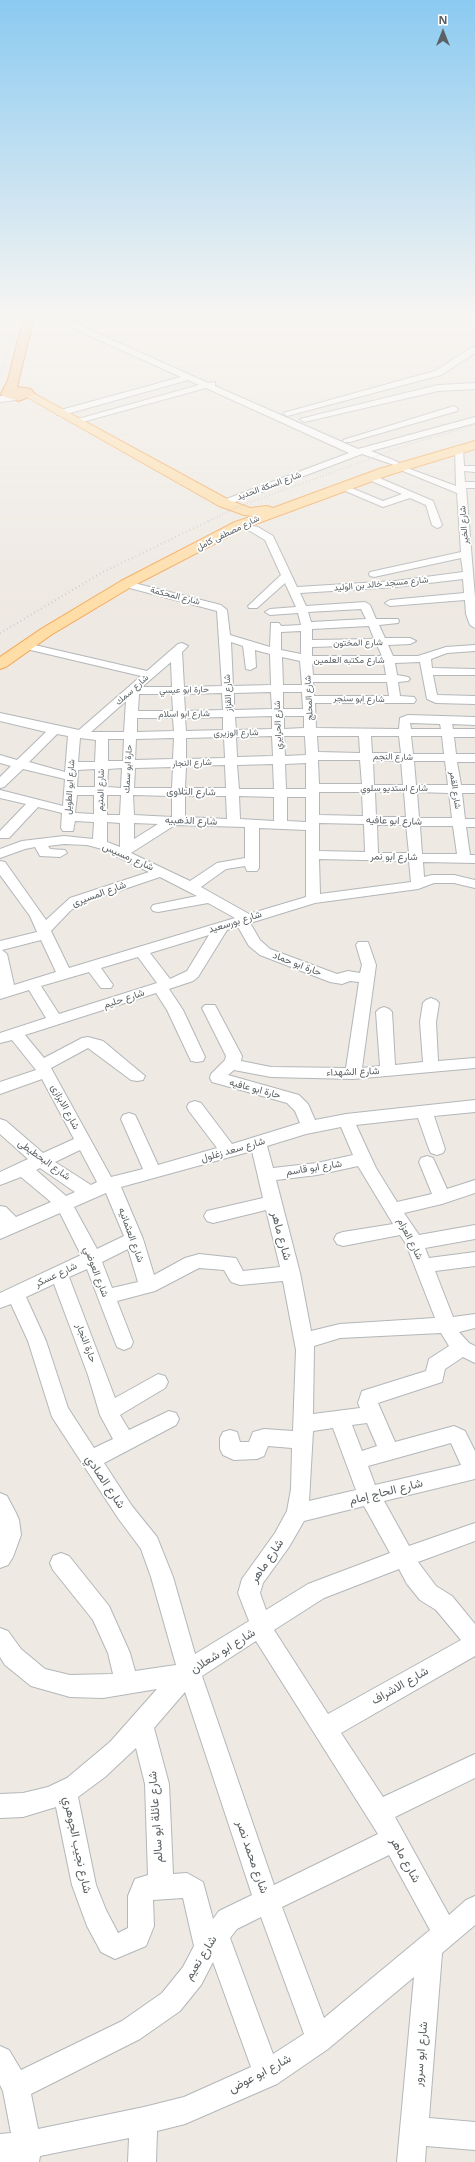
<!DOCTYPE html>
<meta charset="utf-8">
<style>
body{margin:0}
#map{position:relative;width:475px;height:2162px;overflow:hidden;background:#eee9e2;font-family:"Open Sans",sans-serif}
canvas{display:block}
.north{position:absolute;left:423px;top:12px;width:40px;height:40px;-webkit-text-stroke:3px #fff;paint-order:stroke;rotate:0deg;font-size:11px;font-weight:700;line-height:16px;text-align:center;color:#5a6063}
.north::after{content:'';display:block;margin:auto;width:14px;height:18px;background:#5a6063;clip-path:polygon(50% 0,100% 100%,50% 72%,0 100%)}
</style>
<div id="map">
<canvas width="475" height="2162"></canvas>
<div class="north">N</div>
</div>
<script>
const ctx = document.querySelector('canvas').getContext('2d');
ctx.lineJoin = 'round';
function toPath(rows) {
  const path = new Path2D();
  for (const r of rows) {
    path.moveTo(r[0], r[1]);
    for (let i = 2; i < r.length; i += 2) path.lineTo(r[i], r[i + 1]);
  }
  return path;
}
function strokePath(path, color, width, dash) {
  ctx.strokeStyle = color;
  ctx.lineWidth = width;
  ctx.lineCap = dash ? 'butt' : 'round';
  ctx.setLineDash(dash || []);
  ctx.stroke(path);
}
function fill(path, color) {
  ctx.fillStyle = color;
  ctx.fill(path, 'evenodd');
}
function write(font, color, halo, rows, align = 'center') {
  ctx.font = font + ' "Open Sans",Vazirmatn,sans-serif';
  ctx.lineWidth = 3.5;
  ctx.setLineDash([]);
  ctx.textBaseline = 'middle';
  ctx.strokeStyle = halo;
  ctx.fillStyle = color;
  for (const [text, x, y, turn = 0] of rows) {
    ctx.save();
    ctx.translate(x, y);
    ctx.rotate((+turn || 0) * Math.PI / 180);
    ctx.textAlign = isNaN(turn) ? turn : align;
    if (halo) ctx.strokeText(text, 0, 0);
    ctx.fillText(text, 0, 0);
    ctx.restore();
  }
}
const street = toPath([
 [56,316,64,316,97,333,208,383,215,382,215,386,358,449,475,417,475,423,371,451,398,462,399,465,456,486,455,447,458,446,463,449,464,466,475,466,475,472,464,471,465,482,475,482,475,488,466,488,475,597,475,628,470,625,466,614,465,600,390,606,385,603,390,600,464,593,463,579,395,587,300,593,306,606,365,602,370,605,376,619,398,619,399,621,398,623,379,625,385,638,410,638,416,641,410,644,388,645,393,656,418,656,446,647,475,645,475,651,447,653,431,659,432,668,475,669,475,675,433,675,437,695,475,696,475,704,436,703,427,699,420,662,395,663,397,675,408,677,410,679,408,681,398,682,400,696,414,697,416,700,414,703,315,703,316,728,399,729,400,718,408,715,475,717,475,725,452,724,453,729,475,729,475,737,454,737,456,754,475,754,475,762,457,762,461,785,475,785,475,793,462,793,465,819,475,819,475,827,466,827,470,855,475,855,475,863,423,862,424,877,432,875,454,875,475,880,475,888,454,883,434,883,418,889,315,903,250,923,260,940,270,949,337,974,348,971,360,973,362,965,356,945,358,942,368,942,376,965,362,1068,380,1066,376,1012,379,1009,384,1007,389,1009,392,1012,395,1065,423,1062,420,1022,423,1003,426,1000,431,998,436,1000,439,1003,436,1022,438,1061,475,1058,475,1068,353,1079,271,1077,234,1070,228,1075,299,1095,308,1104,315,1120,346,1114,475,1100,475,1112,434,1116,445,1149,443,1153,437,1155,431,1153,429,1149,418,1118,356,1125,376,1168,397,1202,432,1194,419,1162,421,1158,427,1156,433,1158,447,1189,475,1180,475,1193,442,1204,404,1213,419,1235,475,1225,475,1239,425,1248,429,1258,475,1252,475,1266,435,1271,453,1317,475,1314,475,1328,459,1332,469,1343,475,1346,475,1363,463,1357,445,1369,442,1382,378,1403,395,1442,454,1426,465,1431,475,1451,475,1479,384,1501,409,1546,475,1523,475,1541,418,1562,436,1586,452,1596,475,1624,475,1656,341,1733,383,1797,475,1754,475,1778,395,1817,449,1915,466,1900,475,1896,475,1925,442,1953,429,2118,475,2122,475,2150,426,2146,425,2162,397,2162,414,1977,328,2049,277,2084,185,2124,157,2131,156,2162,128,2162,129,2138,40,2156,39,2162,0,2162,0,2134,11,2133,3,2091,0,2085,0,2046,9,2050,21,2070,122,2021,162,1993,183,1967,194,1946,183,1898,153,1900,154,1926,146,1946,115,1959,101,1952,87,1926,72,1885,56,1807,23,1817,0,1818,0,1794,23,1793,48,1787,67,1778,110,1742,157,1689,103,1698,70,1697,31,1686,5,1665,0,1657,0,1628,8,1631,21,1649,45,1669,70,1675,113,1674,108,1653,93,1620,53,1570,50,1563,53,1556,61,1553,69,1556,109,1606,130,1653,135,1671,176,1665,151,1577,141,1549,118,1518,52,1417,28,1341,11,1304,0,1308,0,1293,81,1255,60,1213,0,1239,0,1206,6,1207,16,1217,51,1202,21,1177,0,1185,0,1172,28,1159,0,1134,0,1119,6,1121,43,1153,74,1139,42,1079,0,1094,0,1082,36,1070,12,1040,0,1043,0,1033,46,1018,29,990,0,999,0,941,37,932,30,916,0,875,0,861,5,862,46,920,70,898,149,872,102,849,87,845,64,844,48,846,50,849,65,850,67,853,60,857,40,856,35,847,25,849,0,858,0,849,22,841,64,836,93,839,94,822,75,821,73,831,63,831,61,828,62,813,38,807,9,838,0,838,0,831,26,804,0,798,0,790,63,806,65,779,23,769,4,787,0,788,0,777,11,766,0,763,0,755,17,760,46,732,0,721,0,713,79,730,141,676,22,648,20,646,26,643,147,671,178,644,182,643,188,646,182,652,184,687,222,686,217,611,122,586,121,584,122,582,126,581,221,605,227,610,230,635,270,647,271,623,279,623,281,626,301,625,298,613,270,615,265,612,270,609,296,607,285,583,257,608,249,608,248,606,281,575,265,540,250,531,237,527,237,523,258,527,273,536,297,587,395,581,463,572,461,558,374,577,370,576,369,574,370,572,461,552,457,493,398,469,397,466,362,454,227,505,221,505,221,501,349,453,206,388,75,424,71,421,199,385,188,380,63,415,57,415,57,411,181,377,68,326,56,316],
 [361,609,366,619,311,622,308,612,361,609],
 [369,626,374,639,312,640,312,629,369,626],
 [301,631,301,654,281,650,281,632,301,631],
 [231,642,243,646,246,669,250,670,256,667,255,650,270,654,271,685,233,686,231,642],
 [377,645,382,656,312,656,312,647,377,645],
 [282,657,300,661,302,685,283,685,282,657],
 [171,662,172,687,142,687,171,662],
 [312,663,384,663,386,675,313,675,312,663],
 [313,682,387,682,389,696,314,696,313,682],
 [271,692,272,709,234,710,234,693,271,692],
 [283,692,302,692,303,709,283,709,283,692],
 [222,693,223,710,185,711,184,694,222,693],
 [139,694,172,694,173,711,138,711,139,694],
 [126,701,124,732,91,732,126,701],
 [272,716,272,729,236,730,235,717,272,716],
 [284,716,304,716,304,728,284,729,284,716],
 [223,717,223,730,186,731,185,718,223,717],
 [137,718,173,718,174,731,137,732,137,718],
 [410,723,440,724,441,729,411,729,410,723],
 [57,734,68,736,65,772,29,762,57,734],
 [272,736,273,756,237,757,236,737,272,736],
 [284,736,305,736,306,755,285,756,284,736],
 [317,736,359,736,360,753,318,752,317,736],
 [371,736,399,736,401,753,372,753,371,736],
 [411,736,442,736,444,754,413,754,411,736],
 [224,737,225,758,186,759,186,738,224,737],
 [80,738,96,740,95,762,78,762,80,738],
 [174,738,173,759,135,760,136,739,174,738],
 [108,739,124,739,123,761,108,761,108,739],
 [318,760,360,760,362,784,319,784,318,760],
 [373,760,401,761,403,785,374,785,373,760],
 [414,761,445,761,448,785,416,785,414,761],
 [306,763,306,789,286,789,285,764,306,763],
 [273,764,274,789,239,789,237,765,273,764],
 [225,765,226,788,185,788,186,766,225,765],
 [173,767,172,788,134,788,135,768,173,767],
 [122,768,121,788,107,787,108,769,122,768],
 [95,769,95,787,77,787,78,770,95,769],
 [319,792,362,792,363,816,319,815,319,792],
 [375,792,404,792,406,817,376,817,375,792],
 [417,792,449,793,452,818,419,818,417,792],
 [77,795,94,795,94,814,75,813,77,795],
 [107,795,121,795,120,815,107,815,107,795],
 [133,795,172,796,172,817,134,815,133,795],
 [185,796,226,796,227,819,185,817,185,796],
 [239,796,274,797,274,821,240,819,239,796],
 [287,797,306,797,306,822,287,821,287,797],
 [107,822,120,823,120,847,107,842,107,822],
 [134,823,158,824,134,839,134,823],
 [319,823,364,824,365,852,319,851,319,823],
 [175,825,245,827,245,858,217,863,190,881,131,853,175,825],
 [377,825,406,825,409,853,378,853,377,825],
 [420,826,453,826,457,854,422,854,420,826],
 [259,828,306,830,306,897,249,914,201,887,226,869,245,866,247,871,257,871,259,868,259,828],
 [319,859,409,861,411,882,320,894,319,859],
 [160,877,197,896,153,905,151,908,153,911,158,912,208,903,235,918,69,968,51,931,70,911,80,904,160,877],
 [238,927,249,946,260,955,330,982,342,984,350,981,359,982,346,1068,271,1067,241,1061,242,1056,215,1005,205,1005,202,1008,226,1056,225,1060,211,1074,210,1078,212,1082,287,1103,295,1111,300,1123,232,1144,201,1103,195,1101,189,1103,187,1107,189,1111,217,1148,158,1165,137,1119,135,1115,129,1113,123,1115,121,1119,143,1169,111,1177,51,1068,88,1048,131,1080,137,1081,143,1080,145,1076,103,1041,88,1037,82,1038,44,1058,25,1035,156,993,167,1010,191,1061,197,1062,203,1061,205,1057,183,1010,169,989,193,981,198,977,227,930,238,927],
 [209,935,187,971,170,979,150,953,209,935],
 [41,940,56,972,14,985,7,954,2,950,41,940],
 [138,957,157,983,59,1014,41,986,89,972,101,988,111,988,113,985,101,968,138,957],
 [341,1127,353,1155,317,1163,273,1168,267,1146,306,1134,341,1127],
 [80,1150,97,1182,91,1185,55,1162,80,1150],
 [252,1151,263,1198,207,1211,204,1216,207,1221,213,1223,266,1210,280,1267,243,1271,236,1258,199,1254,185,1258,154,1275,143,1239,121,1187,252,1151],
 [358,1166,393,1224,343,1232,337,1234,334,1239,337,1244,343,1246,400,1235,406,1244,435,1318,340,1324,311,1331,300,1273,276,1180,317,1175,358,1166],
 [40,1168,75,1192,66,1196,36,1170,40,1168],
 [106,1193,124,1236,97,1249,74,1207,106,1193],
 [128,1249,138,1282,112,1288,102,1262,128,1249],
 [199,1268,224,1270,231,1282,240,1285,283,1281,296,1350,293,1431,264,1429,253,1432,249,1442,240,1442,237,1432,230,1430,223,1432,220,1438,220,1449,223,1455,234,1460,257,1459,264,1456,268,1446,292,1448,291,1489,287,1511,275,1533,242,1579,238,1593,249,1621,195,1654,173,1577,157,1537,132,1506,104,1463,176,1425,179,1419,176,1413,169,1411,129,1430,120,1415,165,1388,168,1382,165,1376,158,1374,115,1398,69,1277,87,1269,115,1342,117,1347,124,1350,131,1347,133,1342,117,1301,155,1291,199,1268],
 [54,1284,88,1375,100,1415,113,1439,94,1448,68,1408,46,1341,26,1297,54,1284],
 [441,1333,449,1346,429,1359,426,1371,362,1391,358,1403,360,1408,313,1414,314,1346,340,1338,441,1333],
 [367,1423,377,1446,362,1451,352,1425,367,1423],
 [333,1428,356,1490,309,1501,313,1431,333,1428],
 [451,1443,461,1465,375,1485,368,1466,451,1443],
 [364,1506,390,1553,308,1584,266,1610,260,1593,263,1583,289,1547,304,1521,364,1506],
 [399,1569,407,1584,420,1600,436,1610,461,1640,328,1714,274,1630,324,1598,399,1569],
 [256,1641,378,1834,274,1885,202,1676,256,1641],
 [185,1692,252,1895,219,1911,213,1919,203,1882,187,1873,173,1874,169,1784,154,1728,185,1692],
 [136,1748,145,1784,148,1875,135,1879,128,1896,128,1928,118,1933,106,1910,96,1885,78,1797,105,1777,136,1748],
 [389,1855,430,1930,324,2018,282,1907,389,1855],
 [261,1917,304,2034,273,2054,230,1938,237,1929,261,1917],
 [213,1962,251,2067,184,2097,144,2107,38,2129,31,2094,140,2039,180,2011,201,1985,213,1962],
 [472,347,475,347,475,353,441,375,287,416,283,413,435,371,472,347],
 [475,383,475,389,438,391,304,422,300,419,438,385,475,383],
 [14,395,18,398,17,400,0,402,0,396,14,395],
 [454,406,458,409,457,411,350,442,344,442,343,440,454,406],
 [370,474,433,501,442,525,440,527,437,528,432,525,426,505,410,498,383,507,336,487,338,485,344,485,383,501,402,494,367,479,367,475,370,474],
 [0,1493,7,1496,16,1513,19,1520,21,1535,13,1557,8,1565,0,1568,0,1493]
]);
const primary = toPath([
 [29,391,229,500,250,508,267,506,273,508,379,469,475,441,475,449,389,475,245,528,131,587,51,635,6,667,0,669,0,657,41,629,121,581,235,522,253,516,244,515,219,506,25,396,23,394,29,391]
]);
const highway = toPath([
 [24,316,34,316,17,387,31,389,35,394,19,401,3,396,1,394,8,380,24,316]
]);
strokePath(street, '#b3b7ba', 2);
strokePath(primary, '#f5a554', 2);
strokePath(highway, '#f07100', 2);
fill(street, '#fff');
fill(primary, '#ffdda6');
fill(highway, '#ffc788');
strokePath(toPath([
 [0,376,10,347,16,316],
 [209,521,235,508,410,444,475,425]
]), '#b1b2b3', 1.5, [0.5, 2.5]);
strokePath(toPath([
 [0,633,103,572,211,520]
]), '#b1b2b3', 2, [0.5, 3.5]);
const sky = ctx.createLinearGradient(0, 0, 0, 618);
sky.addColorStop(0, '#8bcaf1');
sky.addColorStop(0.51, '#f7f5f2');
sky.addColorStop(1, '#f7f5f200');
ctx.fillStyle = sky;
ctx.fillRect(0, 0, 475, 618);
write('9px', '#5a6063', '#fff', [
 ["شارع السكة الحديد",269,486,-20],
 ["شارع الخير",464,525,-94],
 ["شارع مصطفى كامل",228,533,-26],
 ["شارع مسجد خالد بن الوليد",381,584,-5],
 ["شارع المحكمة",175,596,14],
 ["شارع المختون",358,643,-1],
 ["شارع مكتبه العلمين",349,660],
 ["شارع سمك",132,690,-42],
 ["حارة ابو عيسي",184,690,-1],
 ["شارع القزاز",228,693,-93],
 ["شارع المحلج",309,698,-93],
 ["شارع ابو سنجر",359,699,1],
 ["شارع ابو اسلام",184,714,-1],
 ["شارع الحرايري",278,725,-92],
 ["شارع الوزيرى",236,733,-1],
 ["شارع النجم",393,757,1],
 ["شارع النجار",192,763,-2],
 ["حارة ابو سمك",128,769,-87],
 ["شارع ابو الطويل",70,787,-86],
 ["شارع استديو سلوي",394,788],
 ["شارع المتيم",101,790,-89],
 ["شارع القمر",455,790,82]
]);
write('10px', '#5a6063', '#fff', [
 ["شارع التلاوى",191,792,1],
 ["شارع الذهبيه",191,821,2],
 ["شارع ابو عافيه",394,821,2],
 ["شارع رمسيس",128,857,24],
 ["شارع ابو نمر",394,857,1],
 ["شارع المسيرى",99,894,-20],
 ["شارع بورسعيد",235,922,-17],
 ["حارة ابو حماد",297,964,21],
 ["شارع حليم",124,999,-18],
 ["شارع الشهداء",353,1072,-2],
 ["حارة ابو عافيه",255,1089,15],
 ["شارع الابزازى",65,1107,62],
 ["شارع سعد زغلول",233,1150,-16],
 ["شارع البحطيطى",44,1160,36],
 ["شارع ابو قاسم",314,1168,-9],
 ["شارع العثمانيه",131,1235,70],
 ["شارع العزام",410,1239,63],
 ["شارع العوضي",96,1272,69],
 ["شارع عسكر",56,1275,-25],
 ["حارة النجار",86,1343,69]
]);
write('12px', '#5a6063', '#fff', [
 ["شارع ماهر",281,1236,75],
 ["شارع الصادي",105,1482,56],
 ["شارع الحاج إمام",386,1492,-14],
 ["شارع ماهر",267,1561,-56],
 ["شارع ابو شعلان",223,1651,-32],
 ["شارع الاشراف",400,1686,-30],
 ["شارع عائلة ابو سالم",156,1817,-94],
 ["شارع نجيب الجوهري",77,1845,78],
 ["شارع محمد نصر",252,1857,71],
 ["شارع ماهر",405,1860,61],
 ["شارع نعيم",201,1958,-58],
 ["شارع ابو سرور",421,2054,-85],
 ["شارع ابو عوض",260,2074,-28]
]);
</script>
